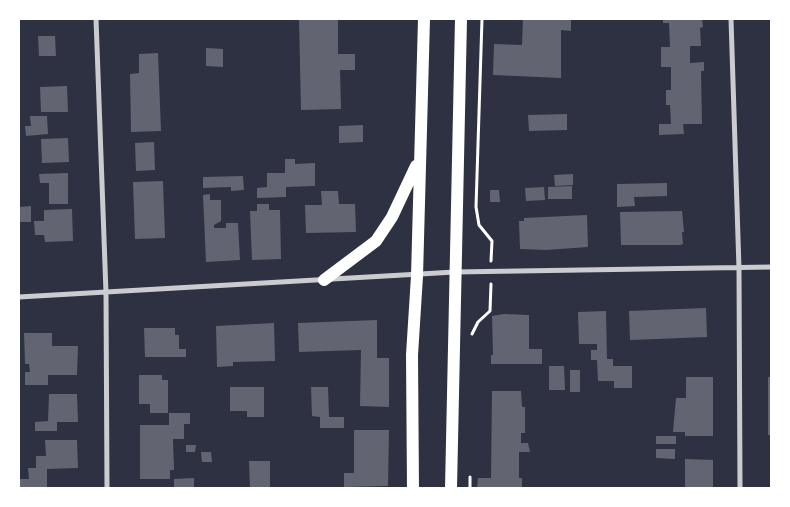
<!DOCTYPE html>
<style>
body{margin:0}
#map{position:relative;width:790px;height:507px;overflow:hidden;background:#2d3142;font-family:"Fira Sans",sans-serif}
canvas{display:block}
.frame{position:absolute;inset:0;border:20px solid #fff;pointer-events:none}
</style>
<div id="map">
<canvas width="790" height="507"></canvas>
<div class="frame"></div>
</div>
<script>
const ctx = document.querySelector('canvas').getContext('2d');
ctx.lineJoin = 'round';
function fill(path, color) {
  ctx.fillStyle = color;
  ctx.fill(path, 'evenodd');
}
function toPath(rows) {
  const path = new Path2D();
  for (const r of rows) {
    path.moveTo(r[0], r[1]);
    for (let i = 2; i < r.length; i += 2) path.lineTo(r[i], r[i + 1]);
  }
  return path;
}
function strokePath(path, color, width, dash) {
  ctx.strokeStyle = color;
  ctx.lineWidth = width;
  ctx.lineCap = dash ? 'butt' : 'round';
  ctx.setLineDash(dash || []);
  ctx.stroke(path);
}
fill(toPath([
 [338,19,338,54,355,54,355,70,340,70,341,109,301,110,299,20],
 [523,19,571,19,571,31,561,30,561,78,493,75,494,44,522,45],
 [663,19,702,19,703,27,700,28,701,46,690,46,690,63,704,62,704,71,701,71,702,124,683,124,684,134,659,135,659,124,671,124,670,105,666,105,666,90,671,90,671,67,661,67,661,47,670,47,669,23,663,23],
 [38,36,55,36,56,56,39,56],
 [206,48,223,49,223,67,206,66],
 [158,53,161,131,131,132,130,74,139,73,139,54],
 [67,86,68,112,41,112,40,87],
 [567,114,567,130,529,131,528,115],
 [30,116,47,116,48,134,26,136,25,126,31,126],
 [363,125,363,142,339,143,339,126],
 [68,138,69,162,42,163,41,139],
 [154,142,155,170,136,171,135,143],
 [285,159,295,159,295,164,315,163,315,186,286,187,286,197,257,198,257,188,267,187,267,173,285,173],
 [68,173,68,204,49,204,49,183,40,183,39,174],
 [573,174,573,185,555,186,554,175],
 [243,176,244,190,231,191,231,187,203,188,203,177],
 [163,181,165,238,135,239,133,182],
 [667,183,667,196,634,197,635,206,617,207,617,184],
 [572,186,572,199,548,199,548,187],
 [544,187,545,200,526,201,525,188],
 [490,190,499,190,500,202,490,202],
 [321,191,338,191,339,204,355,204,356,232,306,233,305,205,322,205],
 [210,194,210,200,221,200,221,221,214,225,214,228,226,228,226,223,238,223,240,260,206,262,203,195],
 [257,204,269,204,269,210,280,210,281,259,252,260,250,211,257,211],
 [31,206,31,222,19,222,19,207],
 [72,209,73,241,45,242,44,235,35,235,34,221,44,221,44,210],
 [682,211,684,232,682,232,683,244,680,245,621,245,620,212],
 [587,215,588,247,546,250,520,249,519,221,524,221,524,218],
 [706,308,707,337,630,340,629,311],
 [606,311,607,359,613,359,613,366,632,366,632,388,614,388,614,381,598,381,597,360,591,360,591,350,597,350,597,344,579,344,578,312],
 [504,314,529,315,529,349,542,349,542,364,491,364,491,355,493,355,492,316],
 [377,320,377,358,389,358,389,407,360,406,361,350,299,352,298,323],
 [274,323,275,361,233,362,233,366,217,367,216,326],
 [144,328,175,328,175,335,179,335,179,349,186,349,186,357,145,357],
 [24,333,52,333,52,346,78,346,77,375,48,375,48,385,25,385,25,372,30,372,29,364,25,364],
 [549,366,564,366,565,390,549,390],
 [570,370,580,370,580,392,570,392],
 [139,375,162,375,162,380,168,380,168,413,150,413,150,404,139,404],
 [686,377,713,377,713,436,685,436,685,432,673,432,676,398,686,398],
 [768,377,771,377,771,435,768,435],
 [230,387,264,387,264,417,247,417,247,411,230,411],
 [311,387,328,387,329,417,344,417,344,428,320,428,320,417,312,416],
 [492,391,521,391,522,407,525,407,525,433,521,433,521,443,528,443,530,452,519,452,519,478,522,478,522,488,477,488,478,478,491,478],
 [49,394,77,394,78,422,57,422,57,431,35,431,35,422,48,421],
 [169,413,190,413,190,424,184,424,184,439,173,439,174,470,170,470,170,479,140,479,140,425,169,425],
 [354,430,389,430,388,486,344,487,344,473,354,473],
 [656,436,676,436,676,444,656,444],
 [45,440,77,440,78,468,47,469,47,488,19,488,19,479,29,479,28,468,36,468,36,456,46,456],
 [186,445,196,445,195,452,186,452],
 [656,449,675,449,675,459,656,458],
 [201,452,211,452,212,462,202,462],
 [685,459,713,460,713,488,685,488],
 [249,461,270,461,270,488,250,488],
 [194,478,194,488,174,488,174,479]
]), '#626471');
strokePath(toPath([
 [482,19,476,207,479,225,492,241,491,261],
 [472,334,478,322,490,311,491,284],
 [470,477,470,488]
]), '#fff', 3);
strokePath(toPath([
 [96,19,106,293,107,488],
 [731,19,739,269,740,488],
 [19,297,455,272,771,267]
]), '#caccd0', 5);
strokePath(toPath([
 [324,280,376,241,392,217,416,166],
 [413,488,412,355,417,276,424,19],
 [451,488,461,19]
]), '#fff', 12);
</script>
